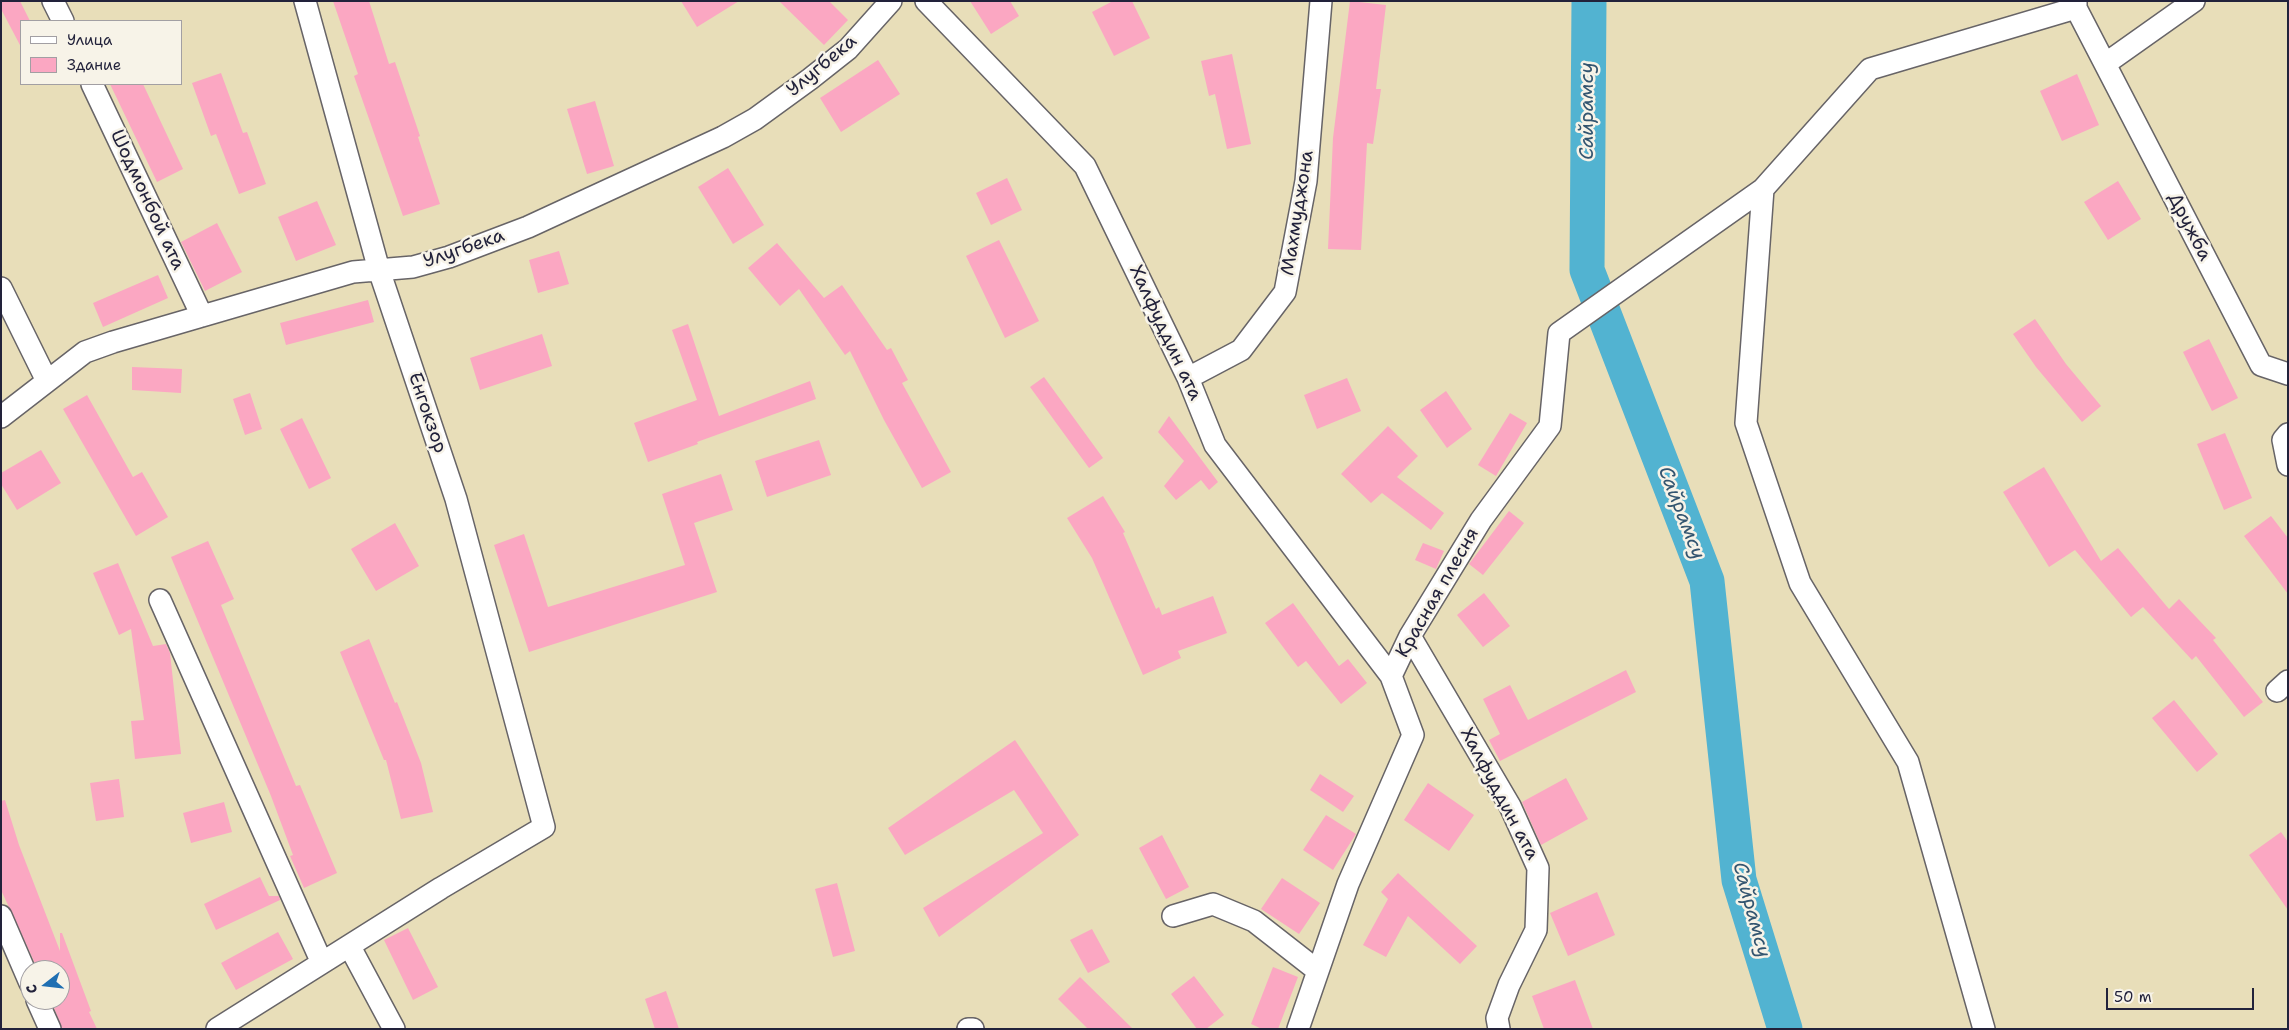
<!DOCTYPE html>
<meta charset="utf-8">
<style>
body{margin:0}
#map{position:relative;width:2289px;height:1030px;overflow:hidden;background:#e8deb9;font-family:"Shantell Sans",sans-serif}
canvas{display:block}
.frame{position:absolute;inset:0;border:2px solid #22223b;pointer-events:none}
.legend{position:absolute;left:20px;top:20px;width:162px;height:65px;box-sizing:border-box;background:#f7f3e8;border:1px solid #a29fa3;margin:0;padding:6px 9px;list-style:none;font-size:15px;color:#22223b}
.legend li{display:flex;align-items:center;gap:10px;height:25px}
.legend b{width:25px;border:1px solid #a29fa3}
.north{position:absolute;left:20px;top:960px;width:50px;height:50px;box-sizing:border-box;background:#f7f3e8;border:1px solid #a29fa3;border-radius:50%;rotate:254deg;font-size:14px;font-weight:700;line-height:20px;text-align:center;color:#22223b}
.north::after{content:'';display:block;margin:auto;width:18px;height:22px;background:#1f6fb2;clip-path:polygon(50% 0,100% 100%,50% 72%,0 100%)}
.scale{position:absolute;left:2106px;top:988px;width:148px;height:22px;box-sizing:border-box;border:2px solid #22223b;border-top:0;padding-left:6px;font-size:15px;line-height:18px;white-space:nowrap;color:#22223b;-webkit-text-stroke:4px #f7f3e8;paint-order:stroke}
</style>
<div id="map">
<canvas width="2289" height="1030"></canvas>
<div class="frame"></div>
<ul class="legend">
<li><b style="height:6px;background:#fff"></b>Улица</li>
<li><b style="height:14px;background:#fba7c2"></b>Здание</li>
</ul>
<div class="north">С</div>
<div class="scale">50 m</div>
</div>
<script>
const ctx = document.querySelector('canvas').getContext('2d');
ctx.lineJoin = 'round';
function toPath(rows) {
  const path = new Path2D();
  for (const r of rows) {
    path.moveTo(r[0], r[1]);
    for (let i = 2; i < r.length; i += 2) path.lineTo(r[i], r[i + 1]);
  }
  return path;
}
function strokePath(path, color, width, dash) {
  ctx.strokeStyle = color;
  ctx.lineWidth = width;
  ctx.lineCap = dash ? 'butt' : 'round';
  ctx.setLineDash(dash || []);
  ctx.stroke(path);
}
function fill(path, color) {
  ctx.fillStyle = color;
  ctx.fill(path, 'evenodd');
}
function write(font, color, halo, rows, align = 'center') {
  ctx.font = font + ' "Shantell Sans",sans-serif';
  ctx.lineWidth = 5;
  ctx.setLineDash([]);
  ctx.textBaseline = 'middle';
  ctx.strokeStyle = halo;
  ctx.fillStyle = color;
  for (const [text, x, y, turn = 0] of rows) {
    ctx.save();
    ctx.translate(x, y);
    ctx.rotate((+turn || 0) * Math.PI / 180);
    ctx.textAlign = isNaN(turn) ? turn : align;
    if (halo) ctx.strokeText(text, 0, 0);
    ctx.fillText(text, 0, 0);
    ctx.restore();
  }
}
strokePath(toPath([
 [1589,1,1587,270,1707,581,1739,880,1785,1029]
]), '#52b3d1', 35);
fill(toPath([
 [1,1,20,1,30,21,21,21,21,47,1,9],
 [333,1,369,1,389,64,395,62,420,136,418,137,440,204,403,216,354,76,358,74],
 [681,1,739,1,697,27],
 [779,1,829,1,848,20,824,45],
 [970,1,1010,1,1019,16,991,34],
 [1113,1,1132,1,1150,38,1114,56,1092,12],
 [1350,1,1386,5,1376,89,1381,89,1373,144,1367,143,1361,250,1328,249,1333,138],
 [1232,54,1251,144,1227,149,1215,94,1209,96,1201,61],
 [878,60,900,94,841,132,820,98],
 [221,73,243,133,247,132,266,184,239,194,216,134,211,136,192,83],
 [2077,74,2099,125,2062,141,2040,91],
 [110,84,143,84,183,169,157,182],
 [595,101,614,166,587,174,567,109],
 [728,168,764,225,733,244,698,187],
 [1007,178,1022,210,991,225,976,193],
 [2118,181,2141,219,2108,240,2084,202],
 [317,201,336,245,296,261,278,217],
 [217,223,242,272,205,291,181,242],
 [999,240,1039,321,1005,338,966,256],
 [777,243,824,298,842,285,887,350,891,348,908,380,902,383,951,472,922,488,884,420,850,351,845,355,799,289,780,306,748,268],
 [559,251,569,284,538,293,529,260],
 [158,275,168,298,103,327,93,303],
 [368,300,374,322,286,345,280,323],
 [2035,319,2066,364,2101,406,2082,422,2036,367,2013,334],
 [688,324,719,416,810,381,816,399,697,442,698,444,648,462,634,423,697,400,672,330],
 [542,334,552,366,480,390,470,358],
 [2209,339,2238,398,2212,411,2183,352],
 [132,367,182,369,181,393,132,390],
 [1044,377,1103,458,1089,468,1030,387],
 [1347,378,1361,411,1317,429,1304,395],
 [1446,391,1472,429,1447,448,1420,410],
 [250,393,262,429,245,435,233,399],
 [87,395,133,477,142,472,168,517,136,536,63,409],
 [1510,413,1527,423,1496,476,1478,465],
 [1169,416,1218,482,1209,490,1201,480,1176,500,1164,486,1184,461,1158,432],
 [302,418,331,478,309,489,280,429],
 [1388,426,1418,456,1397,477,1444,513,1431,530,1382,493,1371,503,1341,474],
 [2225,433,2252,498,2224,510,2197,444],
 [819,440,831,475,767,497,755,461],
 [41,450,61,483,17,510,1,484,1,473],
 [2044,467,2101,561,2118,548,2169,609,2179,599,2216,638,2213,640,2263,702,2244,717,2196,656,2192,660,2143,607,2131,617,2075,550,2049,567,2003,492],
 [721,474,733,510,694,523,717,592,529,652,494,545,524,534,548,607,685,565,662,494],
 [1103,496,1125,532,1123,533,1156,609,1159,607,1162,615,1213,596,1227,633,1178,651,1181,658,1143,675,1092,558,1067,518],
 [1509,511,1524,523,1483,575,1469,564],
 [2271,516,2288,538,2288,594,2244,536],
 [395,523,419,566,376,591,351,549],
 [208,541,234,599,221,605,296,786,300,785,337,873,304,888,290,856,293,855,271,796,171,557],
 [1423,543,1444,551,1436,569,1415,560],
 [118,563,153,646,166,644,170,653,181,754,135,759,131,721,144,720,131,629,119,635,93,573],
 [1484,593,1510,626,1483,647,1457,615],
 [1293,603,1339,666,1348,659,1367,683,1341,704,1306,661,1298,667,1265,623],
 [369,639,395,703,397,702,421,763,433,812,401,819,386,760,384,760,340,652],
 [1626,670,1636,692,1500,761,1489,740,1500,734,1483,699,1510,685,1528,720],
 [2174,700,2218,754,2197,772,2152,718],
 [1015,740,1079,835,939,937,923,908,1043,833,1014,790,905,855,888,828],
 [1320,774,1354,796,1343,812,1310,790],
 [1566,778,1588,819,1541,845,1522,802],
 [119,779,124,817,96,821,90,783],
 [1428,783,1474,815,1449,851,1404,820],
 [5,800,19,845,60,951,60,933,62,933,91,1011,89,1012,97,1029,62,1029,51,1000,60,1000,60,970,38,970,1,890,1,801],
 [224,802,232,832,191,843,183,813],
 [1326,815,1356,834,1333,870,1303,850],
 [2281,832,2288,842,2288,910,2249,855],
 [1162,835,1189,887,1166,899,1139,848],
 [1398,873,1477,946,1460,964,1408,916,1386,957,1363,945,1388,899,1381,892],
 [260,877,269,896,279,896,280,900,216,930,204,904],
 [1282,878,1320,903,1299,934,1261,909],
 [837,883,855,951,833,957,815,889],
 [1597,892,1615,935,1568,956,1550,913],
 [408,928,438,987,413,1000,384,940],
 [1092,929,1110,962,1088,973,1070,940],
 [278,932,293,959,236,990,221,963],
 [1273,967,1298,977,1278,1029,1262,1029,1251,1024],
 [1194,976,1224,1015,1206,1029,1197,1029,1171,994],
 [1080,977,1133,1029,1088,1029,1058,999],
 [1575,980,1593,1029,1544,1029,1532,996],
 [666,991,679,1029,655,1029,645,999]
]), '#fba7c2');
const street = toPath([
 [53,1,63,21],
 [926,1,1085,166,1188,378,1215,445,1391,676],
 [2076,1,2076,8,2261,365,2288,374],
 [2105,64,2194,1],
 [92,84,202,316],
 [1,288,47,381],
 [1188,378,1241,350,1285,292,1306,181,1321,1],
 [1,417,85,352,113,342,353,272,413,267,449,257,528,227,723,137,755,119,810,79,848,49,891,1],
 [2288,434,2283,440,2288,465],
 [160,600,322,963],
 [1410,636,1510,806,1538,868,1536,930,1509,985,1497,1018,1499,1029],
 [2277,691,2288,681],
 [1,916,30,983],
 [1173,916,1213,904,1254,921,1318,971],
 [350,947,394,1029],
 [37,1000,50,1029],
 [217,1029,441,888,544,827,456,499,379,270,305,1],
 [968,1029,973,1029],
 [1298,1029,1348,884,1413,735,1391,676,1410,636,1481,520,1550,426,1559,333,1763,189],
 [1984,1029,1908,762,1800,583,1746,423,1763,189,1870,69,2076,8]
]);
strokePath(street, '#676467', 24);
strokePath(street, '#fff', 21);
write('19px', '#22223b', '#f7f3e8', [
 ["Улугбека",822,66,-40],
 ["Шодмонбой ата",147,200,65],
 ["Махмуджона",1298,213,-81],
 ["Дружба",2189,227,63],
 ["Улугбека",464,249,-19],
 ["Халфуддин ата",1165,333,65],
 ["Енгокзор",427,413,71],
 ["Красная плесня",1438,593,-60],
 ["Халфуддин ата",1499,794,62]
]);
write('italic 20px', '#335570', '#f7f3e8', [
 ["Сайрамсу",1588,111,-90],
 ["Сайрамсу",1681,513,69],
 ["Сайрамсу",1751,910,75]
]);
</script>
